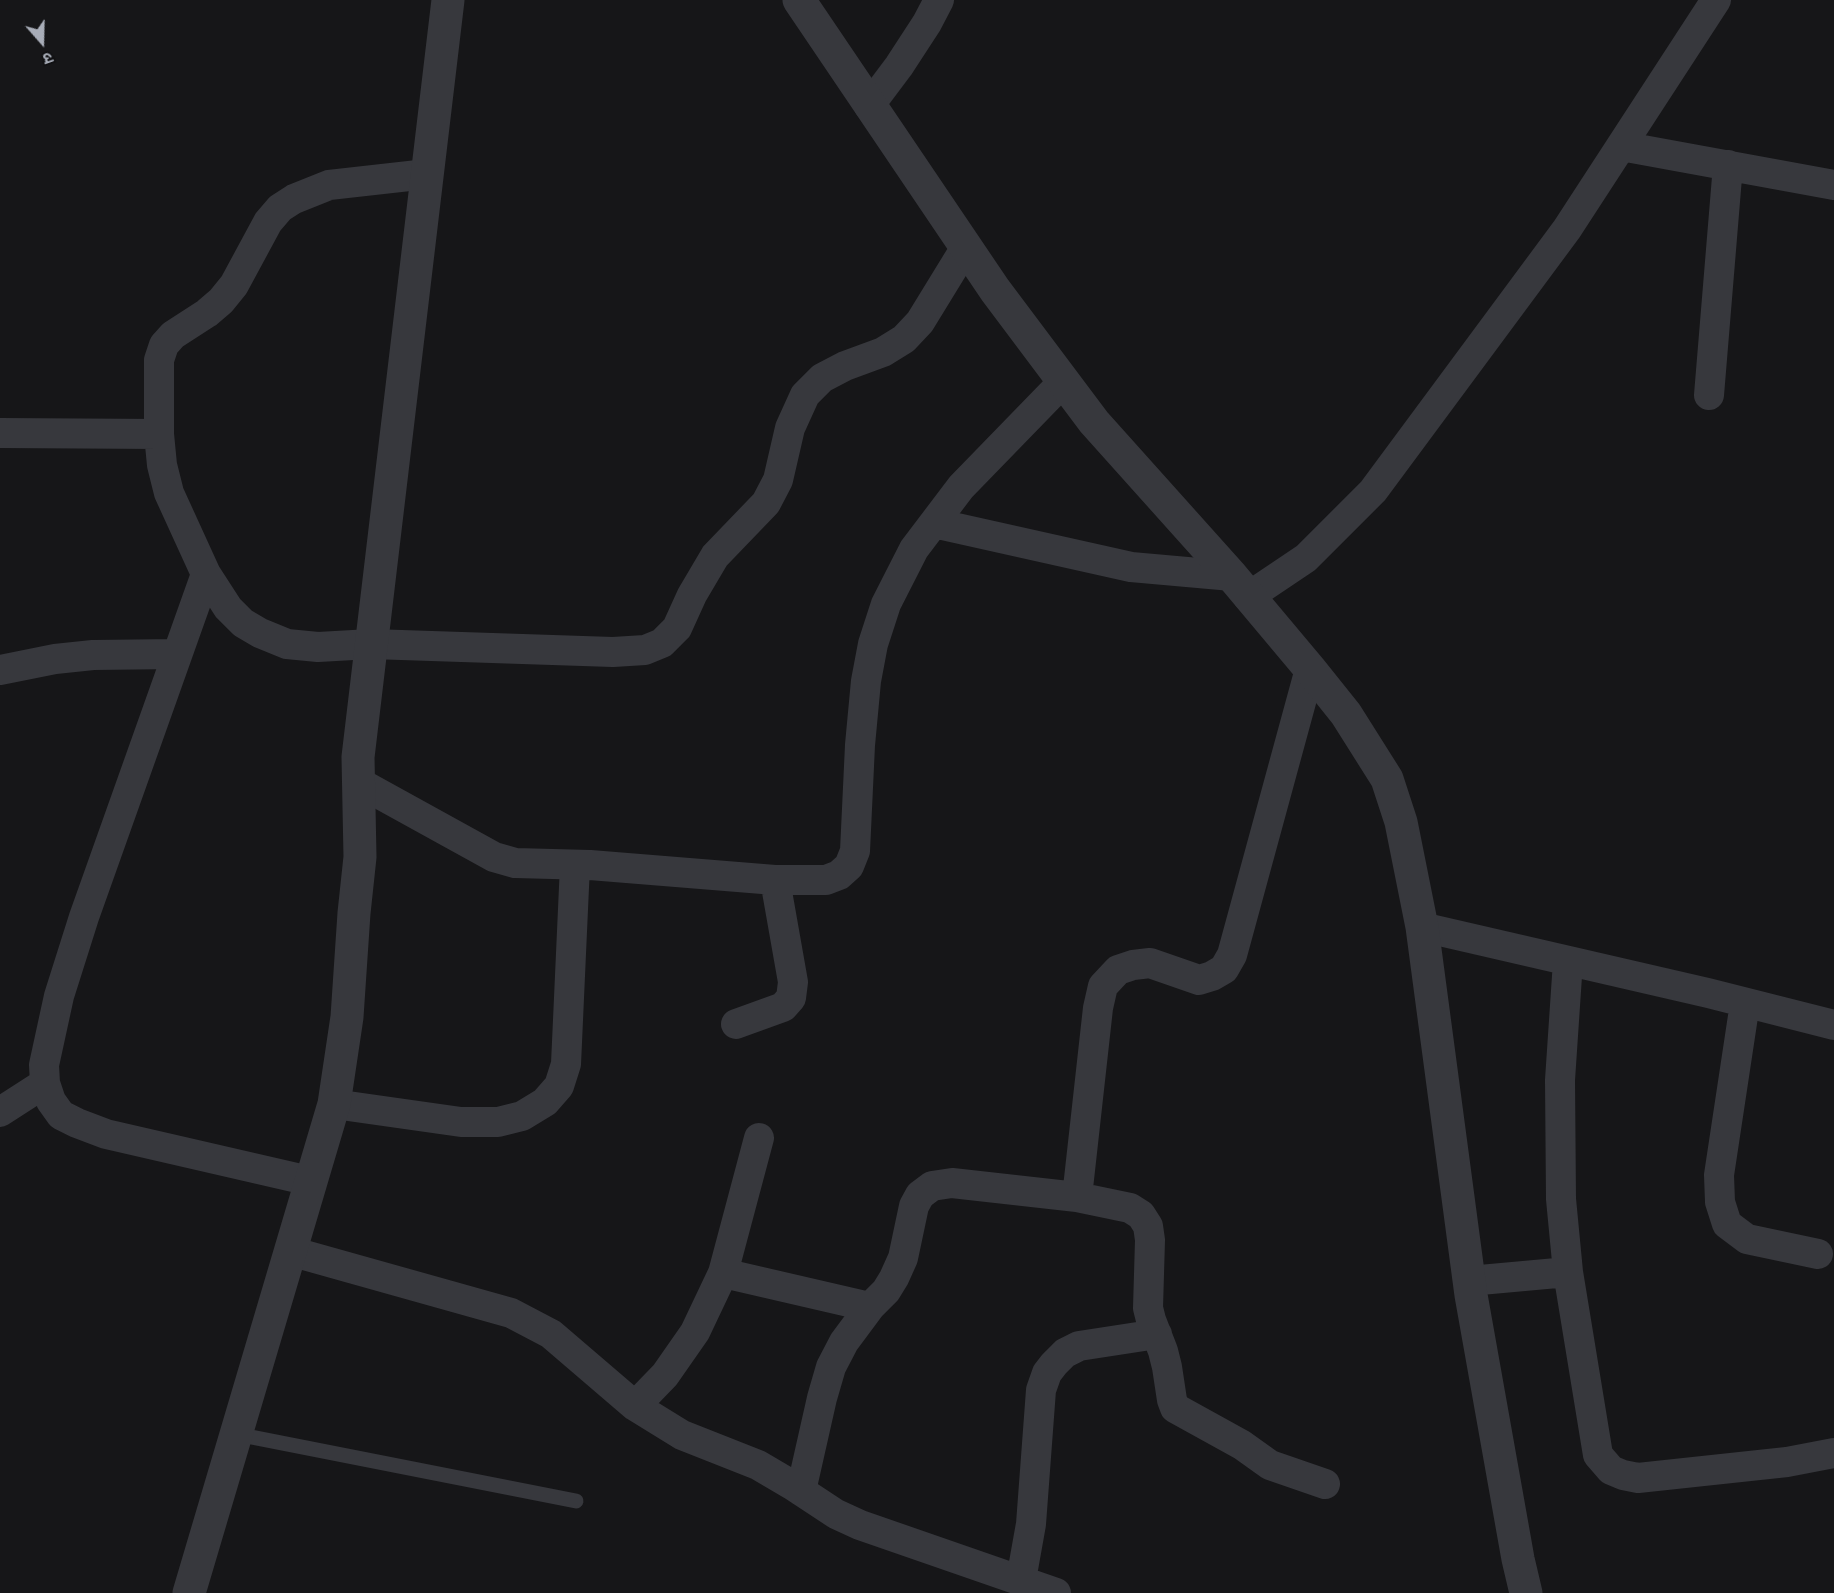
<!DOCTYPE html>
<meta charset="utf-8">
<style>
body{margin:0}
#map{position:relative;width:1834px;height:1593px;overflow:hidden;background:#161618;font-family:"Asap Condensed","Noto Sans Devanagari",sans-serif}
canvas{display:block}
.north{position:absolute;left:12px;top:12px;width:60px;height:60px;-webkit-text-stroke:4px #111113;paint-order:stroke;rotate:160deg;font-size:16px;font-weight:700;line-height:24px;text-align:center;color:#a8adb8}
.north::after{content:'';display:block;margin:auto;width:21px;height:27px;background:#a8adb8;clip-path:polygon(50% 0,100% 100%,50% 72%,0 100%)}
</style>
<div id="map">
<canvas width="1834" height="1593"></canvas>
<div class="north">उ</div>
</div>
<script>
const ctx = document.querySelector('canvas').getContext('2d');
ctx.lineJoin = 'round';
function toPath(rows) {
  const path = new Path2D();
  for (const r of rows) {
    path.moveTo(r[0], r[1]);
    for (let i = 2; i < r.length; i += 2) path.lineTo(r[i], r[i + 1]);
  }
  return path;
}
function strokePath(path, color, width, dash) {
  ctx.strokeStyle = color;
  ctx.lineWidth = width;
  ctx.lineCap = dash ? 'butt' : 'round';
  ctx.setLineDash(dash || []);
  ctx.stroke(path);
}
strokePath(toPath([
 [236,1434,576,1501]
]), '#37383d', 15);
strokePath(toPath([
 [869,106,899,66,927,23,939,0],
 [1621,146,1834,185],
 [427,174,329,185,294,199,280,208,268,222,234,285,221,301,207,313,173,335,164,345,159,360,159,434,162,465,169,493,206,574,228,608,243,623,260,633,287,644,318,647,371,644,613,652,645,650,662,643,677,628,692,595,715,556,766,503,778,480,790,428,805,395,822,378,845,366,883,352,904,339,920,322,966,247],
 [1709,395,1728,165],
 [0,433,159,434],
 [934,523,1131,567,1232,576],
 [206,574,84,917,59,996,44,1065,45,1083,51,1101,61,1115,77,1123,106,1134,310,1181],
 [1248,597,1306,558,1373,491,1567,229,1716,0],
 [0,670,55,659,93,655,177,654],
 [358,782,494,857,515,863,590,865,775,880,826,880,839,875,849,866,855,851,860,745,866,681,873,644,886,604,914,549,961,487,1064,381],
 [1422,927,1708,993,1834,1025],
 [1568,961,1560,1080,1561,1199,1568,1272,1598,1455,1611,1470,1623,1475,1638,1478,1787,1462,1834,1453],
 [1745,1003,1719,1175,1720,1202,1727,1224,1747,1239,1818,1254],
 [736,1024,783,1007,791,998,793,982,775,880],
 [334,1104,461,1122,498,1122,522,1116,545,1102,559,1086,566,1064,575,865],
 [0,1112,45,1083],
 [1077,1197,1098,1008,1103,986,1118,970,1133,965,1150,963,1199,980,1212,976,1224,969,1232,955,1310,669],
 [290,1251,511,1313,551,1334,635,1406,682,1435,758,1465,792,1485,836,1514,860,1525,1056,1593],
 [723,1273,870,1307],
 [1469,1281,1568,1272],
 [635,1406,665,1375,695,1332,723,1273,759,1138],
 [801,1491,822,1398,831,1367,844,1342,870,1307,886,1291,894,1278,903,1258,914,1206,920,1195,932,1186,952,1183,1077,1197,1130,1208,1141,1215,1148,1226,1150,1240,1148,1308,1151,1320,1163,1351,1167,1367,1172,1400,1175,1408,1242,1445,1270,1465,1325,1484],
 [1021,1580,1031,1524,1041,1390,1047,1373,1054,1364,1065,1353,1079,1346,1157,1334]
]), '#37383d', 30);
strokePath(toPath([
 [799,0,995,290,1094,422,1232,576,1310,669,1346,714,1387,779,1401,822,1422,927,1471,1295,1518,1559,1526,1593],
 [189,1593,334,1104,347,1017,354,913,360,857,358,757,448,0]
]), '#37383d', 33);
</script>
